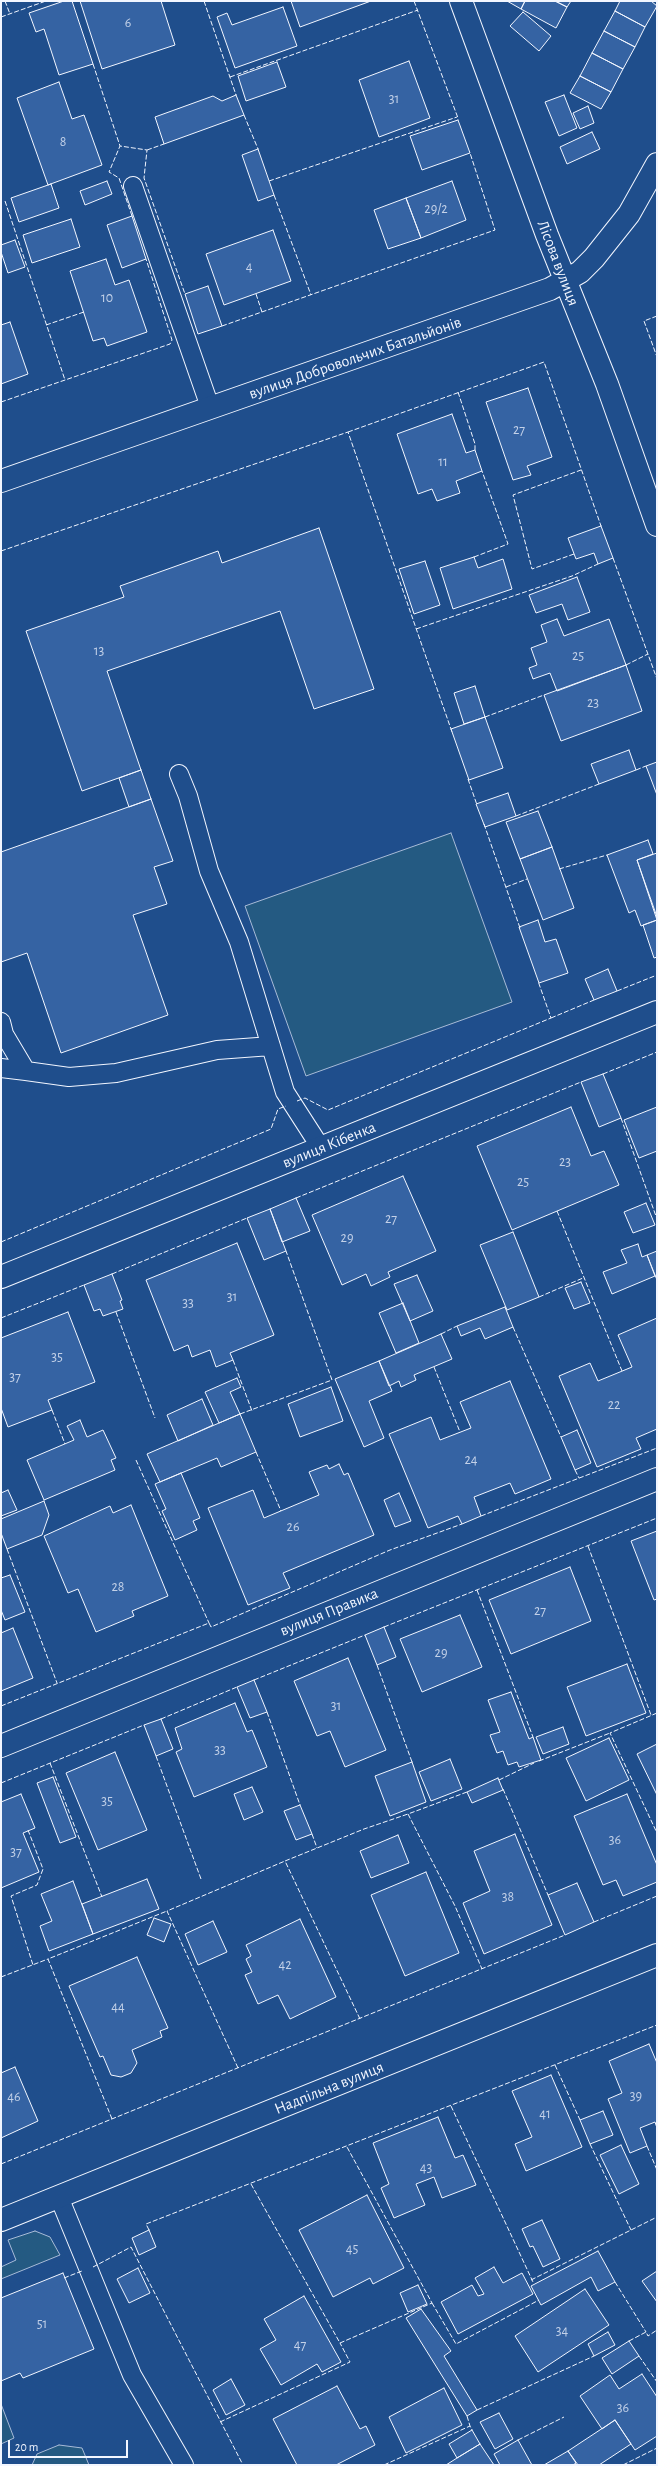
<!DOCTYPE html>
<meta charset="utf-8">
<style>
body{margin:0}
#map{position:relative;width:658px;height:2466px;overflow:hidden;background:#1f4e8c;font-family:"Alegreya Sans",sans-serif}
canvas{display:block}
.frame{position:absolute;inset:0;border:2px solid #f2f6ff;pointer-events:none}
.scale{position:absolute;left:8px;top:2440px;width:120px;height:18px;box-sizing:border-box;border:2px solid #f2f6ff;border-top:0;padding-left:5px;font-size:12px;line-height:14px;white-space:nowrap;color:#f2f6ff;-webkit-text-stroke:3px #1f4e8c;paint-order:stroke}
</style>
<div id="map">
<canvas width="658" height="2466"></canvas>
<div class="frame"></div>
<div class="scale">20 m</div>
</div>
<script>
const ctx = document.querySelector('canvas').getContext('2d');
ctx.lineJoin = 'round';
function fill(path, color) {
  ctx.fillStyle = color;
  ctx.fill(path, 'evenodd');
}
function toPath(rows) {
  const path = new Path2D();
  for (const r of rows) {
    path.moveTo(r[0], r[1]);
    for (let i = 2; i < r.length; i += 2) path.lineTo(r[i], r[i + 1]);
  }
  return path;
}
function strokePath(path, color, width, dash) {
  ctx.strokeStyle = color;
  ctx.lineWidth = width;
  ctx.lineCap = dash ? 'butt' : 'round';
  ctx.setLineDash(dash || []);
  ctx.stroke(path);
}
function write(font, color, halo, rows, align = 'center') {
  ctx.font = font + ' "Alegreya Sans",sans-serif';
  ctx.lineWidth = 3;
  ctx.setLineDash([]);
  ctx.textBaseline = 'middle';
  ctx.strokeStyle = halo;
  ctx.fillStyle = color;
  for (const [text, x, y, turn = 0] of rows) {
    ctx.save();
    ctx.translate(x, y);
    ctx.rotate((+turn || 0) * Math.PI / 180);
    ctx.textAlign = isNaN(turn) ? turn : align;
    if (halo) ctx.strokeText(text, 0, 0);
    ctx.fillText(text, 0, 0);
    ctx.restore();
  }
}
const green = toPath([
 [451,833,512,1002,306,1076,245,906,451,833],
 [35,2231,50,2237,60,2255,1,2279,1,2267,16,2260,8,2240,35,2231],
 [1,2404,14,2438,1,2444,1,2404],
 [59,2445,82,2448,89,2465,32,2465,37,2454,59,2445]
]);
fill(green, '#245a82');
strokePath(green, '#a8bbd7', 1);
const building = toPath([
 [64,1,72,1,93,64,59,75,44,29,36,32,29,13,64,1],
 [80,1,161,1,175,45,102,69,80,1],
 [291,1,371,1,300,27,291,1],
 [507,1,525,1,521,9,507,1],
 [525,1,555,1,567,7,556,28,521,9,525,1],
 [555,1,571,1,567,7,555,1],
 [620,1,651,1,657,6,645,27,615,11,620,1],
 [283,7,297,46,235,68,217,17,227,13,232,25,283,7],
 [615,11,645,27,635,47,604,31,615,11],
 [523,12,551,36,539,51,510,26,523,12],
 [604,31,635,47,623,69,592,53,604,31],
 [592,53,623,69,611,92,580,76,592,53],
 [409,61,430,118,379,137,359,80,409,61],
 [277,62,286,87,246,101,238,76,277,62],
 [580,76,611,92,601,109,570,93,580,76],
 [59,82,72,119,84,115,102,165,48,185,17,98,59,82],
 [236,95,244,115,164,144,155,117,213,96,222,101,236,95],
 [564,95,577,128,559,136,545,102,564,95],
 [588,106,594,123,580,129,573,113,588,106],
 [458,120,470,153,422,170,410,136,458,120],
 [592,132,600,149,567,164,560,147,592,132],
 [258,149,274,195,258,201,242,155,258,149],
 [107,181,112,194,85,205,80,191,107,181],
 [452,181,466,220,421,238,406,198,452,181],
 [51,184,59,208,19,222,11,198,51,184],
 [406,198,421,238,388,249,374,210,406,198],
 [132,216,146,259,122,268,107,225,132,216],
 [71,219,80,247,32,263,23,235,71,219],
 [273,230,291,281,224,305,206,254,273,230],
 [15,240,25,267,8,273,1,252,1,245,15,240],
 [106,259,115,285,129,280,147,332,107,346,104,338,93,341,70,271,106,259],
 [208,286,222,326,198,334,185,294,208,286],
 [10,322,28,374,1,384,1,325,10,322],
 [528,388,552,457,527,466,531,475,513,480,486,402,528,388],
 [452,414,466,453,475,450,482,471,456,481,460,493,437,501,432,489,418,494,397,434,452,414],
 [601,526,613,558,598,564,594,553,576,559,568,538,601,526],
 [319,528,374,689,314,709,280,611,107,671,141,770,82,791,26,631,124,597,120,586,168,569,218,551,222,563,319,528],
 [474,557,478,568,503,559,512,589,453,609,440,568,474,557],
 [425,561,440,605,414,614,399,569,425,561],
 [577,577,590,612,568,620,562,604,536,613,529,595,577,577],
 [557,619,564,636,609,619,626,665,557,691,550,673,533,679,529,668,537,665,531,648,547,642,541,625,557,619],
 [626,665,642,711,561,741,544,695,626,665],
 [475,686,485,717,464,724,454,693,475,686],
 [485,717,503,768,469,780,451,729,485,717],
 [629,750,636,770,599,784,591,764,629,750],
 [657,762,657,795,646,766,657,762],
 [141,770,151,799,129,807,119,778,141,770],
 [508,793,516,816,485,827,476,804,508,793],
 [151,799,173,861,154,867,167,904,133,915,168,1015,61,1053,27,953,1,962,1,852,151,799],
 [538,811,552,847,520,859,506,822,538,811],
 [648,840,653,854,637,860,657,920,641,926,635,910,629,913,607,855,648,840],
 [552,847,574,908,543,920,520,859,552,847],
 [657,853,657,917,637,860,657,853],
 [538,920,545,942,556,939,568,973,539,983,519,927,538,920],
 [657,920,657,957,654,958,643,925,657,920],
 [608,969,617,991,594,1000,585,979,608,969],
 [603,1074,621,1118,599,1127,581,1082,603,1074],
 [571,1107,591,1156,604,1151,619,1185,512,1230,477,1146,571,1107],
 [657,1107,657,1151,639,1158,624,1120,657,1107],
 [403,1176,436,1251,388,1272,390,1277,371,1286,366,1274,342,1285,312,1215,403,1176],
 [296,1198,310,1231,282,1242,270,1209,296,1198],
 [646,1203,655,1225,633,1233,624,1212,646,1203],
 [270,1209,286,1251,264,1260,247,1218,270,1209],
 [513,1232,539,1297,507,1310,480,1245,513,1232],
 [237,1243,274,1335,230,1353,233,1360,216,1367,210,1350,192,1357,188,1345,174,1351,146,1280,237,1243],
 [638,1244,642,1257,647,1255,655,1276,612,1294,603,1272,627,1263,621,1250,638,1244],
 [657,1251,657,1280,647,1255,657,1251],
 [112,1274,122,1300,120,1301,123,1309,103,1316,100,1309,94,1311,84,1285,112,1274],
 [417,1275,433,1311,410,1321,394,1284,417,1275],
 [581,1282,590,1303,574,1309,565,1288,581,1282],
 [403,1303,419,1343,396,1353,379,1313,403,1303],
 [505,1307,513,1327,485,1339,480,1328,461,1336,457,1326,505,1307],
 [68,1312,95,1382,48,1400,52,1410,8,1427,1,1408,1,1338,68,1312],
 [657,1318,657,1429,636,1438,641,1449,597,1467,559,1376,590,1363,598,1381,632,1367,618,1335,657,1318],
 [441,1334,452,1359,414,1375,416,1380,401,1387,399,1381,389,1386,379,1361,441,1334],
 [379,1361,392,1391,369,1401,384,1438,364,1447,335,1379,379,1361],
 [237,1378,241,1387,230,1392,240,1414,219,1423,205,1392,237,1378],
 [510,1381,551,1479,515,1494,510,1483,474,1497,481,1516,462,1524,458,1516,428,1528,389,1434,431,1417,440,1440,471,1428,460,1402,510,1381],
 [331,1387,343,1421,300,1437,288,1404,331,1387],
 [202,1399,213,1425,178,1441,167,1415,202,1399],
 [240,1414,256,1452,221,1467,217,1458,160,1482,147,1454,240,1414],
 [80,1420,87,1437,103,1430,116,1458,111,1460,115,1470,44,1500,27,1460,74,1440,67,1426,80,1420],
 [577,1430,591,1463,575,1470,561,1437,577,1430],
 [339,1464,344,1475,348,1473,374,1535,283,1573,290,1588,248,1605,208,1508,253,1490,264,1518,319,1495,309,1472,327,1465,329,1469,339,1464],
 [181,1473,200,1518,193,1521,197,1530,175,1540,162,1511,166,1509,155,1484,181,1473],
 [8,1490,17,1510,1,1516,1,1493,8,1490],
 [399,1493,411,1521,395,1527,384,1500,399,1493],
 [44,1501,49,1515,42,1535,7,1549,1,1533,1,1519,44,1501],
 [131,1505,168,1596,132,1611,134,1616,96,1632,78,1589,68,1593,44,1536,110,1506,113,1513,131,1505],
 [657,1531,657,1599,654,1600,631,1541,657,1531],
 [570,1567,591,1621,511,1654,489,1600,570,1567],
 [10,1575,25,1612,5,1620,1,1610,1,1578,10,1575],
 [460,1615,482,1667,422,1692,400,1639,460,1615],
 [384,1627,396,1657,377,1665,365,1635,384,1627],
 [13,1628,33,1678,1,1691,1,1633,13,1628],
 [348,1658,386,1750,345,1767,330,1731,317,1736,294,1681,348,1658],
 [627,1664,646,1713,586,1736,567,1687,627,1664],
 [254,1680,267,1712,250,1718,237,1687,254,1680],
 [511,1692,529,1739,533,1737,541,1760,519,1767,517,1762,508,1765,503,1751,497,1753,490,1735,500,1732,488,1700,511,1692],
 [235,1703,247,1732,252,1730,267,1767,194,1797,176,1752,182,1749,175,1728,235,1703],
 [161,1719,173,1749,156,1756,144,1725,161,1719],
 [563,1727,569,1744,543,1754,536,1737,563,1727],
 [609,1738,629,1780,586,1801,566,1758,609,1738],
 [657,1744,657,1795,637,1754,657,1744],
 [115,1752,147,1830,98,1850,66,1773,115,1752],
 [450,1759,462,1789,431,1801,419,1772,450,1759],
 [412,1762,426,1802,390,1816,375,1776,412,1762],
 [53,1777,76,1837,60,1843,37,1783,53,1777],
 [498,1778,503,1790,472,1803,467,1792,498,1778],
 [252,1787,263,1812,244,1820,234,1794,252,1787],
 [21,1794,35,1828,23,1833,39,1872,1,1888,1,1802,21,1794],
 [627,1794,657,1865,657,1882,623,1896,616,1880,603,1885,574,1816,627,1794],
 [300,1805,312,1834,296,1840,284,1811,300,1805],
 [515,1834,552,1925,484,1954,463,1903,490,1891,474,1851,515,1834],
 [398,1835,409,1863,371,1878,360,1851,398,1835],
 [426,1872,459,1953,405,1976,371,1895,426,1872],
 [147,1879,159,1909,93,1934,82,1904,147,1879],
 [73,1881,93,1934,49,1951,40,1926,52,1921,41,1894,73,1881],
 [577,1883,594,1922,565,1935,548,1895,577,1883],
 [154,1918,171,1924,164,1942,147,1935,154,1918],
 [300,1919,336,1997,290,2019,278,1995,258,2004,245,1975,252,1972,246,1959,251,1956,246,1945,300,1919],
 [213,1921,227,1952,198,1965,185,1934,213,1921],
 [137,1957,168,2028,160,2031,162,2037,132,2050,137,2063,131,2073,121,2077,111,2075,103,2056,100,2057,69,1986,137,1957],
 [649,2044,657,2063,657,2128,655,2122,640,2128,647,2146,630,2153,608,2099,622,2093,609,2061,649,2044],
 [15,2067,38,2121,1,2138,1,2073,15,2067],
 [551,2075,582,2147,526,2171,515,2144,532,2137,512,2091,551,2075],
 [603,2111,613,2135,590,2144,580,2120,603,2111],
 [438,2117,455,2158,463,2155,476,2185,442,2198,434,2177,416,2184,425,2205,394,2218,381,2188,389,2184,373,2143,438,2117],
 [621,2145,639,2184,619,2194,600,2155,621,2145],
 [367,2195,404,2268,373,2284,370,2278,333,2297,299,2230,367,2195],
 [542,2220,560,2259,543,2267,533,2246,530,2247,522,2229,542,2220],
 [149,2230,156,2247,139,2255,132,2238,149,2230],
 [598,2251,615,2282,598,2291,591,2277,541,2305,531,2286,598,2251],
 [494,2267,503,2283,522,2273,533,2294,458,2334,441,2302,472,2285,478,2296,484,2294,475,2278,494,2267],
 [138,2268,150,2293,129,2303,117,2279,138,2268],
 [657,2271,657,2302,642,2281,657,2271],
 [63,2273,94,2349,23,2378,20,2373,1,2381,1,2298,63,2273],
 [418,2285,427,2304,408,2312,400,2293,418,2285],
 [585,2289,609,2325,538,2372,515,2336,585,2289],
 [304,2296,341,2362,322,2372,317,2364,281,2385,260,2349,276,2340,264,2319,304,2296],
 [421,2309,451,2351,444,2356,477,2410,467,2416,406,2318,421,2309],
 [608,2332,615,2345,594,2356,588,2344,608,2332],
 [629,2341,639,2356,612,2374,602,2358,629,2341],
 [642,2374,657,2397,657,2436,635,2450,615,2420,602,2429,580,2396,610,2375,619,2389,642,2374],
 [231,2379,245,2405,226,2415,213,2390,231,2379],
 [337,2386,360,2429,366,2426,375,2445,336,2465,297,2465,273,2419,337,2386],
 [444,2388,462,2425,406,2453,389,2417,444,2388],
 [499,2413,513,2439,495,2449,480,2422,499,2413],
 [615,2420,631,2444,599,2465,578,2465,568,2451,615,2420],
 [472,2430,480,2444,457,2458,449,2444,472,2430],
 [518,2440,532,2465,500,2465,494,2454,518,2440],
 [480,2444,494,2465,446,2465,457,2458,480,2444],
 [568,2451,576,2463,573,2465,544,2465,568,2451]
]);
fill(building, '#3563a3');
strokePath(building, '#f2f6ff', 1);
const service = toPath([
 [133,186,210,407],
 [179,774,188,796,209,871,239,942,285,1092,321,1148],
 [1,1022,4,1034,26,1071,69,1077,116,1073,217,1050,271,1046],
 [1,1068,26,1071],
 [59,2197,132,2375,184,2465]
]);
const minor = toPath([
 [461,1,547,235,607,384,657,525],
 [1,481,550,289,580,272,594,258,629,214,657,164],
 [1,1277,657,1012],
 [1,1746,657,1479],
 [1,2220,657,1955]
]);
strokePath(service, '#f2f6ff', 20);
strokePath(minor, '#f2f6ff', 24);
strokePath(service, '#1f4e8c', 18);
strokePath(minor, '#1f4e8c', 22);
strokePath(toPath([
 [5,1,10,14],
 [204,1,236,95],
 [414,1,458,118],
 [1,17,46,1],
 [93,64,120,146],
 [230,77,418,10],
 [244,115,258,149],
 [147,150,164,144],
 [269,181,457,117],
 [274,195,311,295],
 [5,201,65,380],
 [132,216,119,178,109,172,120,146,147,150,144,178,185,294],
 [256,294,262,312],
 [657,316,644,321,657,357],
 [46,325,84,312],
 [222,326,495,230,470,153],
 [458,392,475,444,475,450],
 [1,402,170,344,172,340,146,259],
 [348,432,544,362,601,526],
 [1,551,348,432,452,732],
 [574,554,532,569,513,495,581,470],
 [474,557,508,544,482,471],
 [613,558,657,679],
 [416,629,572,576,598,564],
 [626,665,648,654],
 [485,717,544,695],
 [636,770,646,766],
 [468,779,477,805],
 [516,816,599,784],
 [484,824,520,928],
 [559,869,607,855],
 [506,887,527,879],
 [617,991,657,975],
 [551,1018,594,1000],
 [603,1074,657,1052],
 [297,1101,305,1098,328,1110,551,1018,538,981],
 [621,1118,657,1219],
 [296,1198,581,1082],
 [557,1211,622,1371],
 [1,1242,271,1129,278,1109,286,1106],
 [112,1274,247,1218],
 [539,1297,583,1278],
 [116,1312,155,1418],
 [1,1318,84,1285],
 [513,1327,561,1437],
 [441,1334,457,1326],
 [233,1360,252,1411],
 [434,1367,460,1432],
 [52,1410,65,1444],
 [240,1414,332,1380,286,1251],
 [256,1452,281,1511],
 [136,1460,209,1623],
 [575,1470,579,1478],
 [481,1516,657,1448],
 [588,1546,651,1715],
 [7,1549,57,1683],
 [477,1590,533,1737],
 [384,1627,657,1518],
 [377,1665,412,1762],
 [254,1680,365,1635],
 [1,1706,209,1623,211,1627,390,1550,462,1524],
 [267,1712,300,1805],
 [657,1713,610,1733,657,1833],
 [161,1719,237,1687],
 [156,1756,201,1879],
 [539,1761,610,1733],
 [50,1763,102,1897],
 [499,1780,534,1763],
 [1,1783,144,1725],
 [503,1789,548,1895],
 [467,1792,408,1814,455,1906,482,1969],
 [28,1830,43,1869,37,1885,11,1896,33,1965],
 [312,1834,317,1848],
 [594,1922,657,1896],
 [1,1977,48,1959],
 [360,2019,285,1861,364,1829,408,1814],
 [555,2065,580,2120],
 [238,2068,167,1911,285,1861],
 [451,2106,533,2282],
 [112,2119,48,1959,167,1911],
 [590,2144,631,2230],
 [647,2146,657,2170],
 [1,2164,565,1935],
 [251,2184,340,2343,432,2303,347,2147],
 [149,2230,146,2224,657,2025],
 [93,2267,131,2247,243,2465],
 [64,2278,82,2271],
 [531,2280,657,2217],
 [615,2282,646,2332],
 [432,2303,456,2344,539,2300],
 [629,2341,646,2332,648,2336,657,2330],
 [639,2356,657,2382],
 [477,2410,594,2356],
 [467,2416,470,2426],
 [220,2422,350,2362,340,2343],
 [518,2440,564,2417],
 [384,2465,470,2426,472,2430],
 [623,2465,657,2448]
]), '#f2f6ff', 1, [5, 2]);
write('14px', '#c3d1e8', null, [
 ["6",128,23],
 ["31",394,99],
 ["8",63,142],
 ["29/2",436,209],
 ["4",249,267],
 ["10",107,298],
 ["27",519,430],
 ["11",443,462],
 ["13",99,651],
 ["25",578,656],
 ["23",593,703],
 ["23",565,1162],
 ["25",523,1182],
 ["27",391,1219],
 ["29",347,1238],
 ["31",232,1297],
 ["33",188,1303],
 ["35",57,1357],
 ["37",15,1377],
 ["22",614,1405],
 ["24",471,1460],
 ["26",293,1527],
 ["28",118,1587],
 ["27",540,1611],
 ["29",441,1653],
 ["31",336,1706],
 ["33",220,1750],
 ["35",107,1801],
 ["36",615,1840],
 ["37",16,1852],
 ["38",508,1897],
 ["42",285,1965],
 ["44",118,2007],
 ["39",636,2096],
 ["46",14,2097],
 ["41",545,2114],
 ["43",426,2168],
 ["45",352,2249],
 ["51",42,2324],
 ["34",562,2331],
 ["47",300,2345],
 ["36",623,2408]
]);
write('16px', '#f2f6ff', '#1f4e8c', [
 ["Лісова вулиця",558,263,69],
 ["вулиця Добровольчих Батальйонів",355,358,-19],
 ["вулиця Кібенка",329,1145,-22],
 ["вулиця Правика",329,1612,-22],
 ["Надпільна вулиця",329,2088,-22]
]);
</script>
